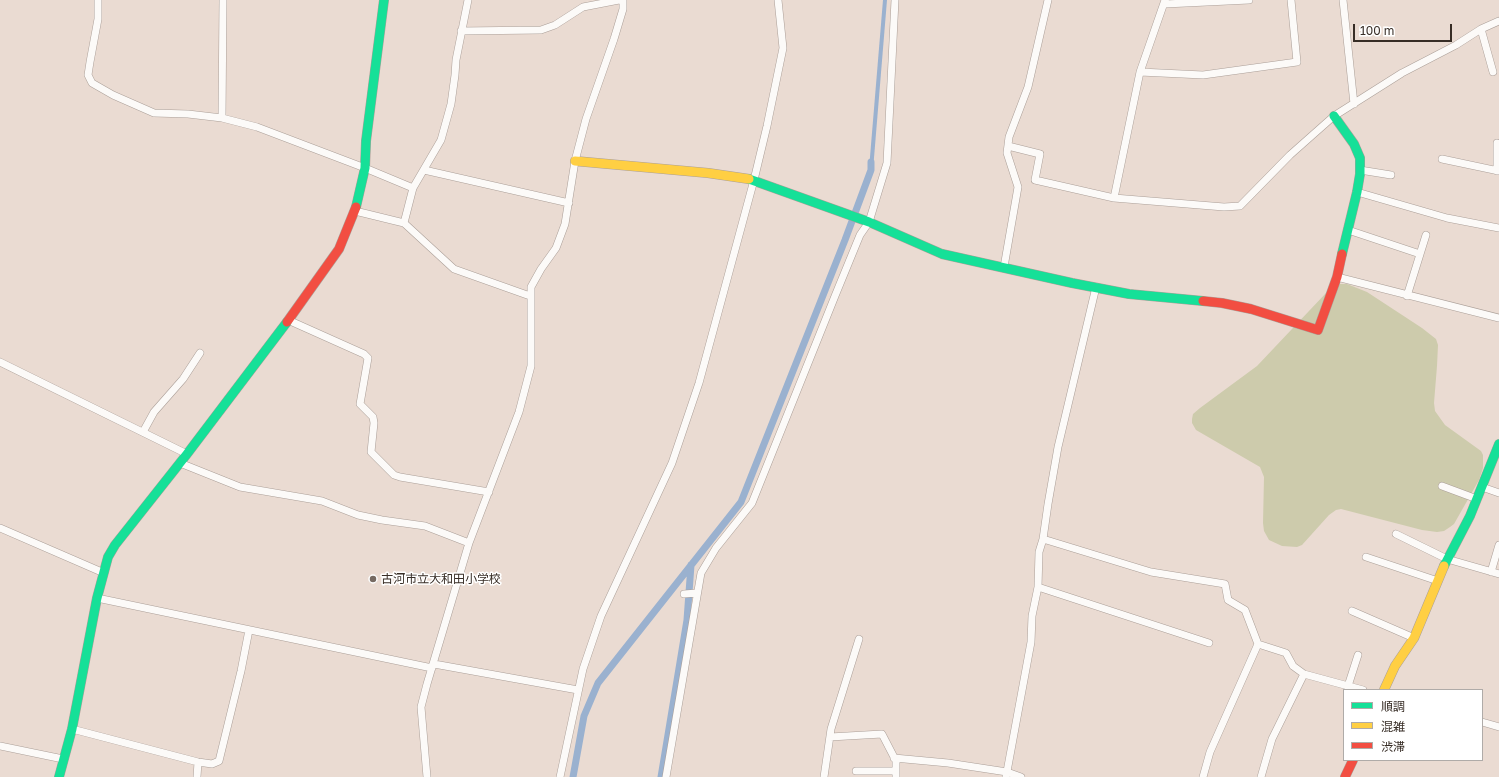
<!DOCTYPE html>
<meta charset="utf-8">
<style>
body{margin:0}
#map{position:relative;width:1499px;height:777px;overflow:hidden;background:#eadbd2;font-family:"Golos Text","Noto Sans JP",sans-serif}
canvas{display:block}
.legend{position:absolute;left:1343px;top:689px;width:140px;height:72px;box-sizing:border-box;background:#fff;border:1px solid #afaba8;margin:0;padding:5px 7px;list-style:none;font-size:12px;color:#372d26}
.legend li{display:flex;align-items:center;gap:8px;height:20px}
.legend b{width:20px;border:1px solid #afaba8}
.scale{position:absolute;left:1353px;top:24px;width:99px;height:18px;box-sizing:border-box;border:2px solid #372d26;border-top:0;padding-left:5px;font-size:12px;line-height:14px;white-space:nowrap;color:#372d26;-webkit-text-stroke:3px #fff;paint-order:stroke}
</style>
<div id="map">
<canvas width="1499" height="777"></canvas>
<ul class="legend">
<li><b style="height:5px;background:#16e098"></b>順調</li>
<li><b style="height:5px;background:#ffcf43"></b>混雑</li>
<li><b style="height:5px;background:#f24e42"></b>渋滞</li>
</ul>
<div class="scale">100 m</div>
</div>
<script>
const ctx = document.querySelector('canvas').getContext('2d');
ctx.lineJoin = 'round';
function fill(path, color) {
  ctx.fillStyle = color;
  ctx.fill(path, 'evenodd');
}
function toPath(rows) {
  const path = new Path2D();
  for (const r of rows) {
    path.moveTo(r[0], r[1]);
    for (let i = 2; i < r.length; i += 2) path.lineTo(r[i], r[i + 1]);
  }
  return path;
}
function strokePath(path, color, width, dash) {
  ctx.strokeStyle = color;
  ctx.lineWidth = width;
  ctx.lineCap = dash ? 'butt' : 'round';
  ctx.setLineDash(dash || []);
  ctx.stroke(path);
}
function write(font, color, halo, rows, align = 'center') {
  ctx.font = font + ' "Golos Text","Noto Sans JP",sans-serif';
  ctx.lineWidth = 3;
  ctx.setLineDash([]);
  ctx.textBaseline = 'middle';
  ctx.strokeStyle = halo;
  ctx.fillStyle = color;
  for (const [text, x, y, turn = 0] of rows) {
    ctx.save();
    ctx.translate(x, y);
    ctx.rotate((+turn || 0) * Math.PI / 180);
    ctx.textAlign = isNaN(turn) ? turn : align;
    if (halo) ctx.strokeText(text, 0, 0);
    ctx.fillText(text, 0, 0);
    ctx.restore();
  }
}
fill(toPath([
 [1340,284,1347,284,1367,292,1422,328,1436,339,1438,345,1437,366,1434,403,1435,411,1445,425,1481,451,1483,455,1483,468,1479,480,1454,524,1450,527,1444,531,1437,532,1422,530,1341,509,1336,510,1329,515,1302,545,1297,547,1282,546,1269,540,1264,531,1263,523,1264,477,1260,467,1196,430,1192,423,1192,419,1193,414,1200,408,1257,366,1326,293]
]), '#cdcbac');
fill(toPath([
 [883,0,887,0,873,170,869,169]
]), '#9ab1cf');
strokePath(toPath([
 [573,777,584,716,598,683,741,502,845,240,871,170,871,162],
 [661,777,687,620,691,565]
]), '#9ab1cf', 7);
const street = toPath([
 [98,0,98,19,90,62,88,75,92,83,113,95,154,113,188,114,222,118,257,127,365,168,413,188],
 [1343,0,1354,104],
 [1165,4,1249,0],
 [1481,29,1493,72],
 [461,31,541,30,555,25,583,7,619,0],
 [1140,72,1203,75,1297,62,1291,0],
 [222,118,223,0],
 [1497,143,1497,171],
 [1008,146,1040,154,1035,180,1114,198,1224,207,1240,206,1290,155,1334,116,1402,73,1456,45,1481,29,1499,21],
 [1442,159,1499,171],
 [424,170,569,203],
 [1360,170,1391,175],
 [1357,192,1447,218,1499,228],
 [1114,198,1140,72,1165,0],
 [355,211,404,223,454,269,530,296],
 [404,223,413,188,441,140,451,104,455,75,456,60,468,0],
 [1348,230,1420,254],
 [1004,267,1018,187,1007,153,1009,137,1028,87,1048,0],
 [1337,277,1499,318],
 [1407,296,1426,235],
 [288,320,364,354,368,358,360,404,373,417,374,423,371,452,394,475,400,477,489,492],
 [0,362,187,454],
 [143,432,154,412,183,379,200,353],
 [180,463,240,487,322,501,358,515,382,520,425,526,469,543],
 [1442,486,1477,499],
 [1482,487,1499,493],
 [0,528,104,573],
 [1396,534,1447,559,1499,574],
 [1043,539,1151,572,1225,584,1228,600,1245,610,1258,644,1210,752,1203,777],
 [1366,557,1438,581],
 [1491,572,1499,545],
 [1038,587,1209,643],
 [684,594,697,593],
 [97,598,432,668],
 [1352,611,1414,638],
 [1258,644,1286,653,1293,666,1304,674],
 [434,664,578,690],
 [1348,686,1358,655],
 [1482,722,1499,727],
 [72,729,198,762,212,764,219,761,241,671,249,630],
 [830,737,882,734,896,761,896,777],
 [0,746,63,759],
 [894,758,948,763,1007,772,1021,777],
 [856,771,896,771],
 [197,777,198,762],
 [427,777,421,707,427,684,469,543,519,412,531,366,531,287,541,269,556,248,565,224,575,161,586,119,614,39,623,9,623,0],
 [560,777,583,669,601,616,672,463,699,383,754,180,767,126,783,48,778,0],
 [666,777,701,573,716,548,752,503,835,296,860,235,869,222,887,163,895,0],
 [824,777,831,729,859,639],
 [1006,777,1031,642,1032,616,1038,587,1039,552,1043,539,1048,504,1058,447,1096,287],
 [1261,777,1272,739,1304,674,1363,690]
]);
const fast = toPath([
 [1334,116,1354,144,1360,158,1360,174,1357,192,1342,254],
 [749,179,869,222,942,254,1072,283,1129,294,1203,301],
 [356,207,365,168,366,141,384,0],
 [1444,566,1470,516,1499,444],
 [59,777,72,729,97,598,108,557,115,545,187,454,287,322]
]);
const slow = toPath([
 [575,161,708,173,749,179],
 [1384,690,1395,666,1414,638,1444,566]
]);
const jam = toPath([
 [1203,301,1222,303,1251,309,1318,330,1337,277,1342,254],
 [287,322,339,249,356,207],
 [1345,777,1353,760]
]);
strokePath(street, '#ab9f98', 8);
strokePath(fast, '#ab9f98', 10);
strokePath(slow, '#ab9f98', 10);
strokePath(jam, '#ab9f98', 10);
strokePath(street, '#fcfaf8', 7);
strokePath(fast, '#16e098', 9);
strokePath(slow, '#ffcf43', 9);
strokePath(jam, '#f24e42', 9);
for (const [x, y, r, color] of [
 [373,579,4,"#766a62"]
]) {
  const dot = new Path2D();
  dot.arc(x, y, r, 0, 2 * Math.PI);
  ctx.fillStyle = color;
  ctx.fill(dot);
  strokePath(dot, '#fff', 1.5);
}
write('12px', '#372d26', '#fff', [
 ["古河市立大和田小学校",381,579]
], 'left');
</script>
